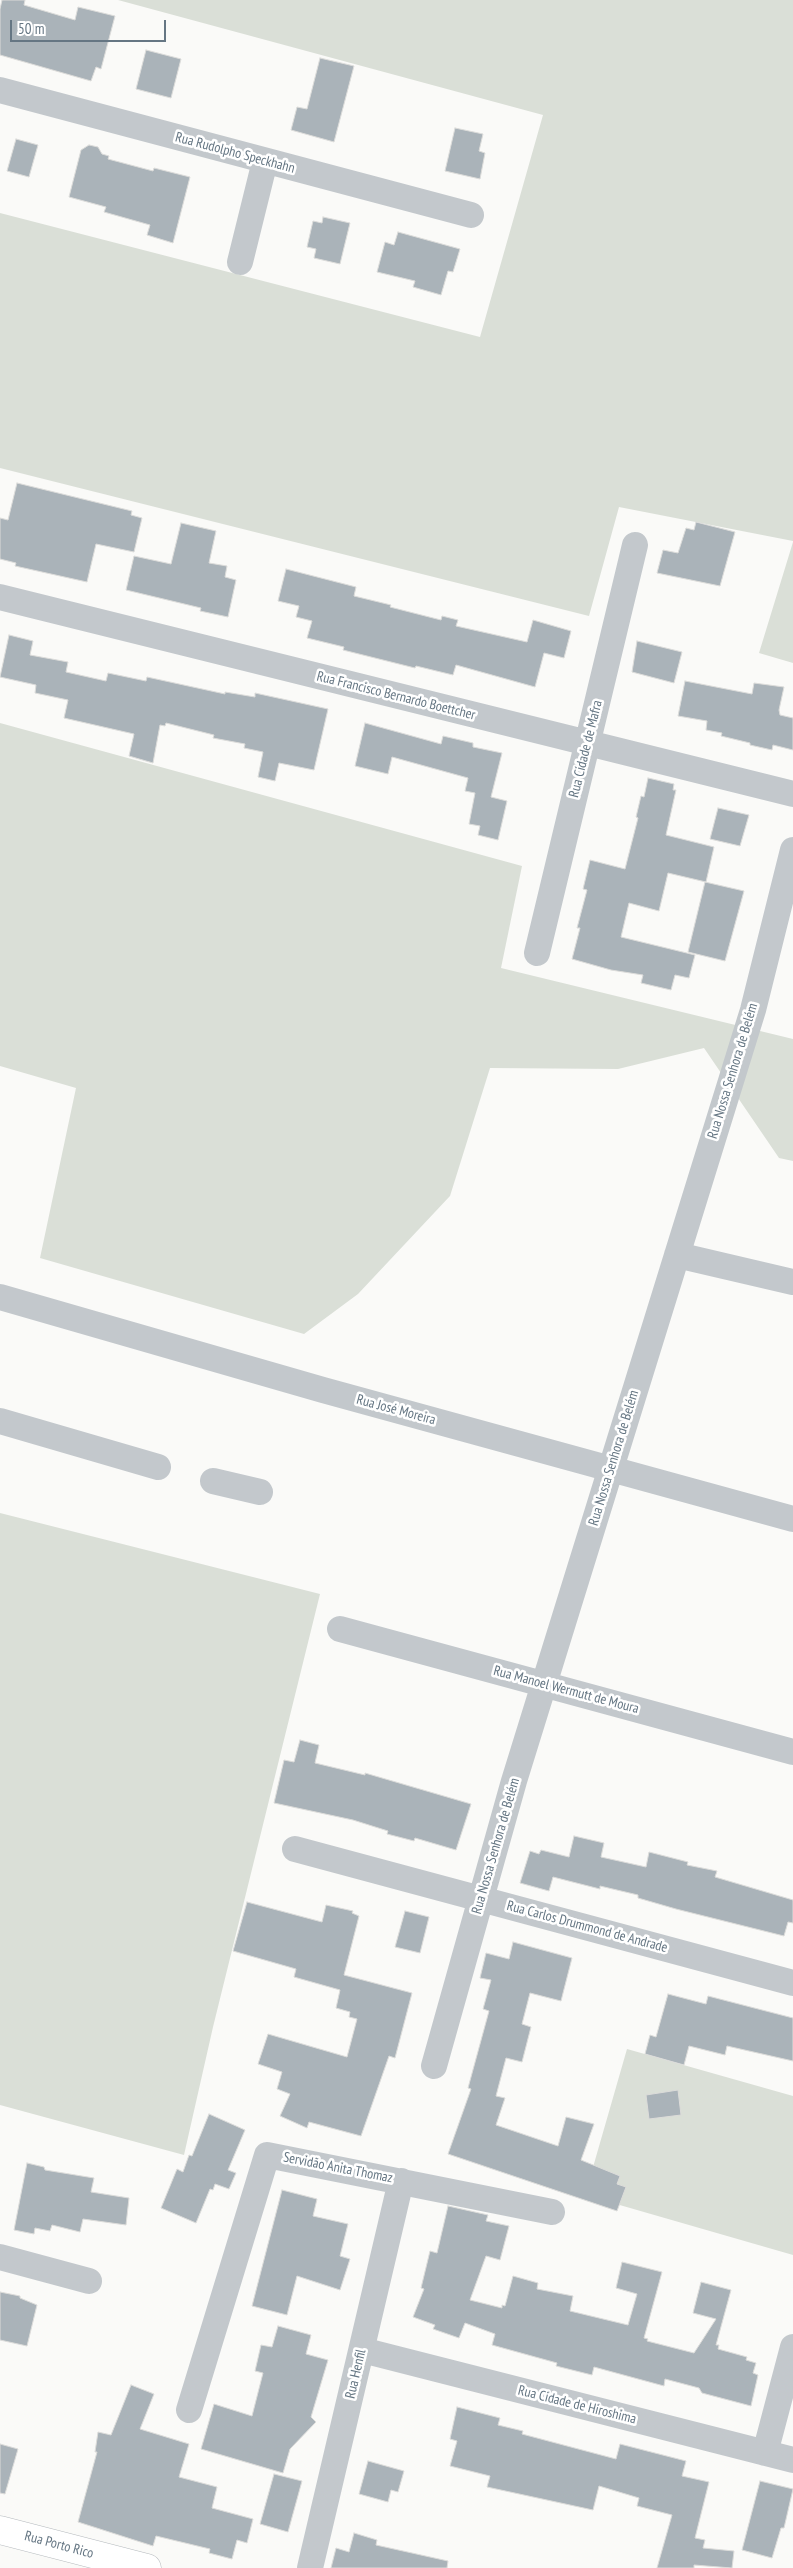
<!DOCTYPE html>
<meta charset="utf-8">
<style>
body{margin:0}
#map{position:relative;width:793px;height:2568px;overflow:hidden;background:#fafaf8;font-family:"PT Sans Narrow",sans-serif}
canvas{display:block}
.scale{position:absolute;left:10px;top:20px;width:156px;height:22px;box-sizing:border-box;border:2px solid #657683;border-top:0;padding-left:6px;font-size:15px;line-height:18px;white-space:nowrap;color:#657683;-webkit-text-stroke:4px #fff;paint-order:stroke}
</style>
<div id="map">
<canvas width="793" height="2568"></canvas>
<div class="scale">50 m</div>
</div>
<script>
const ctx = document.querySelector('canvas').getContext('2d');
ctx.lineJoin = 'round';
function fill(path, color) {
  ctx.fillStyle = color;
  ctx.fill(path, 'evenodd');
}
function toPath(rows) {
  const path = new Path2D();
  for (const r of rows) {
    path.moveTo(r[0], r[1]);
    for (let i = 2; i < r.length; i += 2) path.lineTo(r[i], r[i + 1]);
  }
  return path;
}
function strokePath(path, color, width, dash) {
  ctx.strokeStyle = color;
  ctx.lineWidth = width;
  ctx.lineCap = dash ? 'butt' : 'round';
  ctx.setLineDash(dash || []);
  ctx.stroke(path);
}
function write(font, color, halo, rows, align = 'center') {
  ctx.font = font + ' "PT Sans Narrow",sans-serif';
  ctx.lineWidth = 5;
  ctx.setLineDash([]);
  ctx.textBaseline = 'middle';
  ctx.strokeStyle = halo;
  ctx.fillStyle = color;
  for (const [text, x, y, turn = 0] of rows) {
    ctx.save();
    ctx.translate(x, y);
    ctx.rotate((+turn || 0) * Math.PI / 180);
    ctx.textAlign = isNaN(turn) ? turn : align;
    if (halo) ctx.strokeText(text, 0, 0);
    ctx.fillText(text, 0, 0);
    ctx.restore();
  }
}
fill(toPath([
 [118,0,793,0,793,541,619,507,589,616,0,468,0,213,480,337,543,115],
 [793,542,793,663,759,653],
 [0,723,522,866,501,968,793,1039,793,1161,779,1158,704,1048,618,1069,490,1068,450,1196,358,1294,304,1334,40,1258,76,1088,0,1066],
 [0,1513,320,1594,213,2027,184,2155,0,2105],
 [627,2049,793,2096,793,2255,585,2195]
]), '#dadfd7');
const building = toPath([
 [2,0,25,0,24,5,75,20,78,7,115,16,101,69,96,67,91,81,0,55,0,9,2,0],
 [146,50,181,59,171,98,136,89,146,50],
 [320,58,354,66,334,142,291,130,297,107,307,109,320,58],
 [455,128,483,134,479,151,485,153,480,179,445,171,455,128],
 [16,139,38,145,29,177,7,171,16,139],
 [89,145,98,147,102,154,109,156,108,159,153,171,154,168,190,177,173,243,147,235,150,225,104,212,106,207,69,197,81,150,89,145],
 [323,217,350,223,340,264,314,258,316,249,307,247,313,221,322,223,323,217],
 [398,232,460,249,453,272,448,271,441,295,413,287,415,281,377,272,385,242,394,245,398,232],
 [17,483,132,511,131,515,142,518,134,552,96,544,87,582,15,566,16,563,0,559,0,518,8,520,17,483],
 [696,522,735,532,720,586,657,573,663,550,678,553,686,528,694,530,696,522],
 [181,523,216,531,209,563,227,566,225,577,236,580,228,617,200,611,201,608,126,590,134,556,171,564,181,523],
 [286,569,356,587,354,596,391,605,390,607,441,620,442,616,458,620,456,626,527,642,533,620,571,631,564,658,544,653,535,687,456,665,453,675,416,666,415,668,343,650,344,647,307,638,312,621,296,617,299,606,278,601,286,569],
 [9,635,33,641,30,655,68,662,66,672,106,681,108,673,146,681,147,677,225,694,225,692,255,697,255,693,328,709,314,770,279,763,275,781,258,777,263,752,244,748,245,744,213,738,214,735,166,723,165,726,160,725,153,763,129,756,134,734,64,718,68,700,35,693,36,685,0,677,9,635],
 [637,641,682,652,674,683,632,672,637,641],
 [685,681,752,694,754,683,784,687,779,710,780,715,793,718,793,750,773,745,772,750,750,745,750,743,721,736,722,733,706,730,707,721,678,716,685,681],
 [365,723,441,744,443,736,473,743,473,747,502,753,491,797,507,801,498,840,478,835,480,826,469,824,475,793,465,791,468,778,392,757,388,774,355,766,365,723],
 [648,778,674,784,673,790,676,790,666,835,714,847,706,882,668,873,659,911,629,903,621,937,695,955,689,978,675,975,671,990,641,983,643,975,611,970,572,959,580,928,577,928,587,890,583,889,590,860,625,869,638,818,636,817,641,796,644,797,648,778],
 [718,808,749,815,740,846,710,839,718,808],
 [705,882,744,891,725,961,688,952,705,882],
 [300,1740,319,1745,315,1763,365,1775,365,1773,471,1804,456,1850,415,1838,414,1841,387,1834,388,1831,353,1820,274,1803,284,1760,294,1762,300,1740],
 [574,1836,604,1843,601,1857,646,1867,649,1852,688,1862,687,1865,717,1871,715,1877,793,1900,793,1923,788,1922,784,1936,676,1909,638,1898,638,1895,600,1886,600,1889,553,1877,549,1891,520,1883,530,1851,539,1854,541,1850,569,1857,574,1836],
 [247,1902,322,1922,326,1905,353,1911,352,1913,359,1916,344,1975,412,1993,395,2058,389,2056,361,2136,309,2122,307,2128,280,2116,290,2094,277,2089,282,2072,258,2064,268,2034,347,2057,357,2019,349,2017,350,2012,336,2008,340,1990,294,1977,296,1969,233,1951,247,1902],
 [405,1911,429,1917,420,1953,395,1947,405,1911],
 [513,1942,572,1958,561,2001,530,1993,522,2024,531,2027,522,2062,506,2058,496,2096,505,2098,496,2125,558,2146,566,2117,594,2124,581,2160,620,2176,617,2184,626,2187,617,2211,448,2154,471,2089,468,2088,489,2011,483,2009,491,1980,480,1978,486,1953,509,1959,513,1942],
 [668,1994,706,2004,708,1996,793,2018,793,2061,727,2046,725,2055,689,2046,684,2065,645,2054,650,2035,656,2037,668,1994],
 [678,2090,681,2115,649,2119,646,2095,678,2090],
 [209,2114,245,2130,228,2170,236,2173,229,2189,215,2184,213,2190,210,2189,196,2223,161,2208,177,2169,183,2172,189,2155,192,2156,209,2114],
 [27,2163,44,2167,45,2170,94,2178,91,2192,129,2198,126,2225,83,2219,80,2232,52,2225,50,2231,35,2228,34,2234,14,2230,27,2163],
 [282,2190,317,2199,313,2216,348,2224,340,2256,350,2259,340,2290,297,2276,287,2315,252,2306,282,2190],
 [448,2206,488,2215,486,2221,509,2226,500,2260,486,2256,470,2300,502,2308,502,2305,505,2306,513,2276,538,2283,537,2289,573,2296,570,2311,628,2325,637,2294,616,2288,622,2262,662,2272,644,2338,648,2339,647,2341,694,2353,716,2319,693,2313,701,2282,731,2290,716,2345,719,2345,718,2349,747,2357,746,2360,756,2363,753,2373,758,2375,751,2406,702,2393,699,2388,665,2379,664,2386,594,2367,592,2375,556,2366,557,2363,492,2345,495,2334,465,2323,459,2338,433,2329,435,2325,413,2317,424,2289,421,2288,430,2251,437,2253,448,2206],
 [0,2292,20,2296,20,2298,37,2305,27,2346,0,2340,0,2292],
 [278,2326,311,2335,306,2354,328,2360,311,2417,316,2422,290,2449,283,2473,201,2449,214,2404,252,2416,263,2373,255,2371,261,2345,272,2347,278,2326],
 [131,2385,154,2394,140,2429,189,2444,179,2477,217,2487,212,2508,253,2519,247,2543,237,2540,232,2559,209,2553,210,2549,156,2536,153,2546,78,2522,97,2452,95,2452,98,2432,111,2435,131,2385],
 [457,2407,500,2418,498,2425,523,2431,522,2434,616,2459,620,2444,686,2461,682,2476,709,2482,695,2538,705,2540,703,2548,734,2551,732,2568,694,2565,694,2568,657,2568,672,2515,637,2506,639,2498,599,2486,593,2510,487,2487,490,2476,450,2466,457,2441,450,2439,457,2407],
 [0,2444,18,2449,5,2494,0,2493,0,2444],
 [368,2461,404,2471,398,2492,391,2490,388,2502,359,2494,368,2461],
 [274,2474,302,2481,288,2532,260,2524,274,2474],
 [760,2481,793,2489,784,2528,781,2528,772,2558,742,2550,760,2481],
 [354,2533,377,2540,376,2545,448,2561,447,2568,331,2568,336,2548,349,2552,354,2533]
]);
fill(building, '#aab3b9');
strokePath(building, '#dcdcda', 1);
const major = toPath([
 [0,2530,147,2568]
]);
strokePath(major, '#b5babe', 29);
strokePath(toPath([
 [0,90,471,215],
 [240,262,265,161],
 [0,597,793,794],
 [537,953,635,545],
 [677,1255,793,1282],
 [0,1297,323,1390,793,1519],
 [0,1421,158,1467],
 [213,1481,260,1492],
 [340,1629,793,1752],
 [295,1849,793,1983],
 [434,2066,514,1781,753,1010,793,850],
 [0,2257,89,2281],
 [362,2350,793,2460],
 [189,2410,267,2155,552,2212],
 [765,2453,793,2347],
 [310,2568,401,2181]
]), '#c3c8cc', 26);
strokePath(major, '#fff', 28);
write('14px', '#657683', '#fff', [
 ["Rua Rudolpho Speckhahn",235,153,15],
 ["Rua Francisco Bernardo Boettcher",396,696,14],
 ["Rua Cidade de Mafra",586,749,-76],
 ["Rua Nossa Senhora de Belém",733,1071,-73],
 ["Rua José Moreira",396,1410,15],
 ["Rua Nossa Senhora de Belém",614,1458,-73],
 ["Rua Manoel Wermutt de Moura",566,1690,15],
 ["Rua Nossa Senhora de Belém",496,1846,-74],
 ["Rua Carlos Drummond de Andrade",587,1927,15],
 ["Servidão Anita Thomaz",338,2168,11],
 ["Rua Henfil",356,2374,-77],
 ["Rua Cidade de Hiroshima",577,2405,14],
 ["Rua Porto Rico",59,2545,15]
]);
</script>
